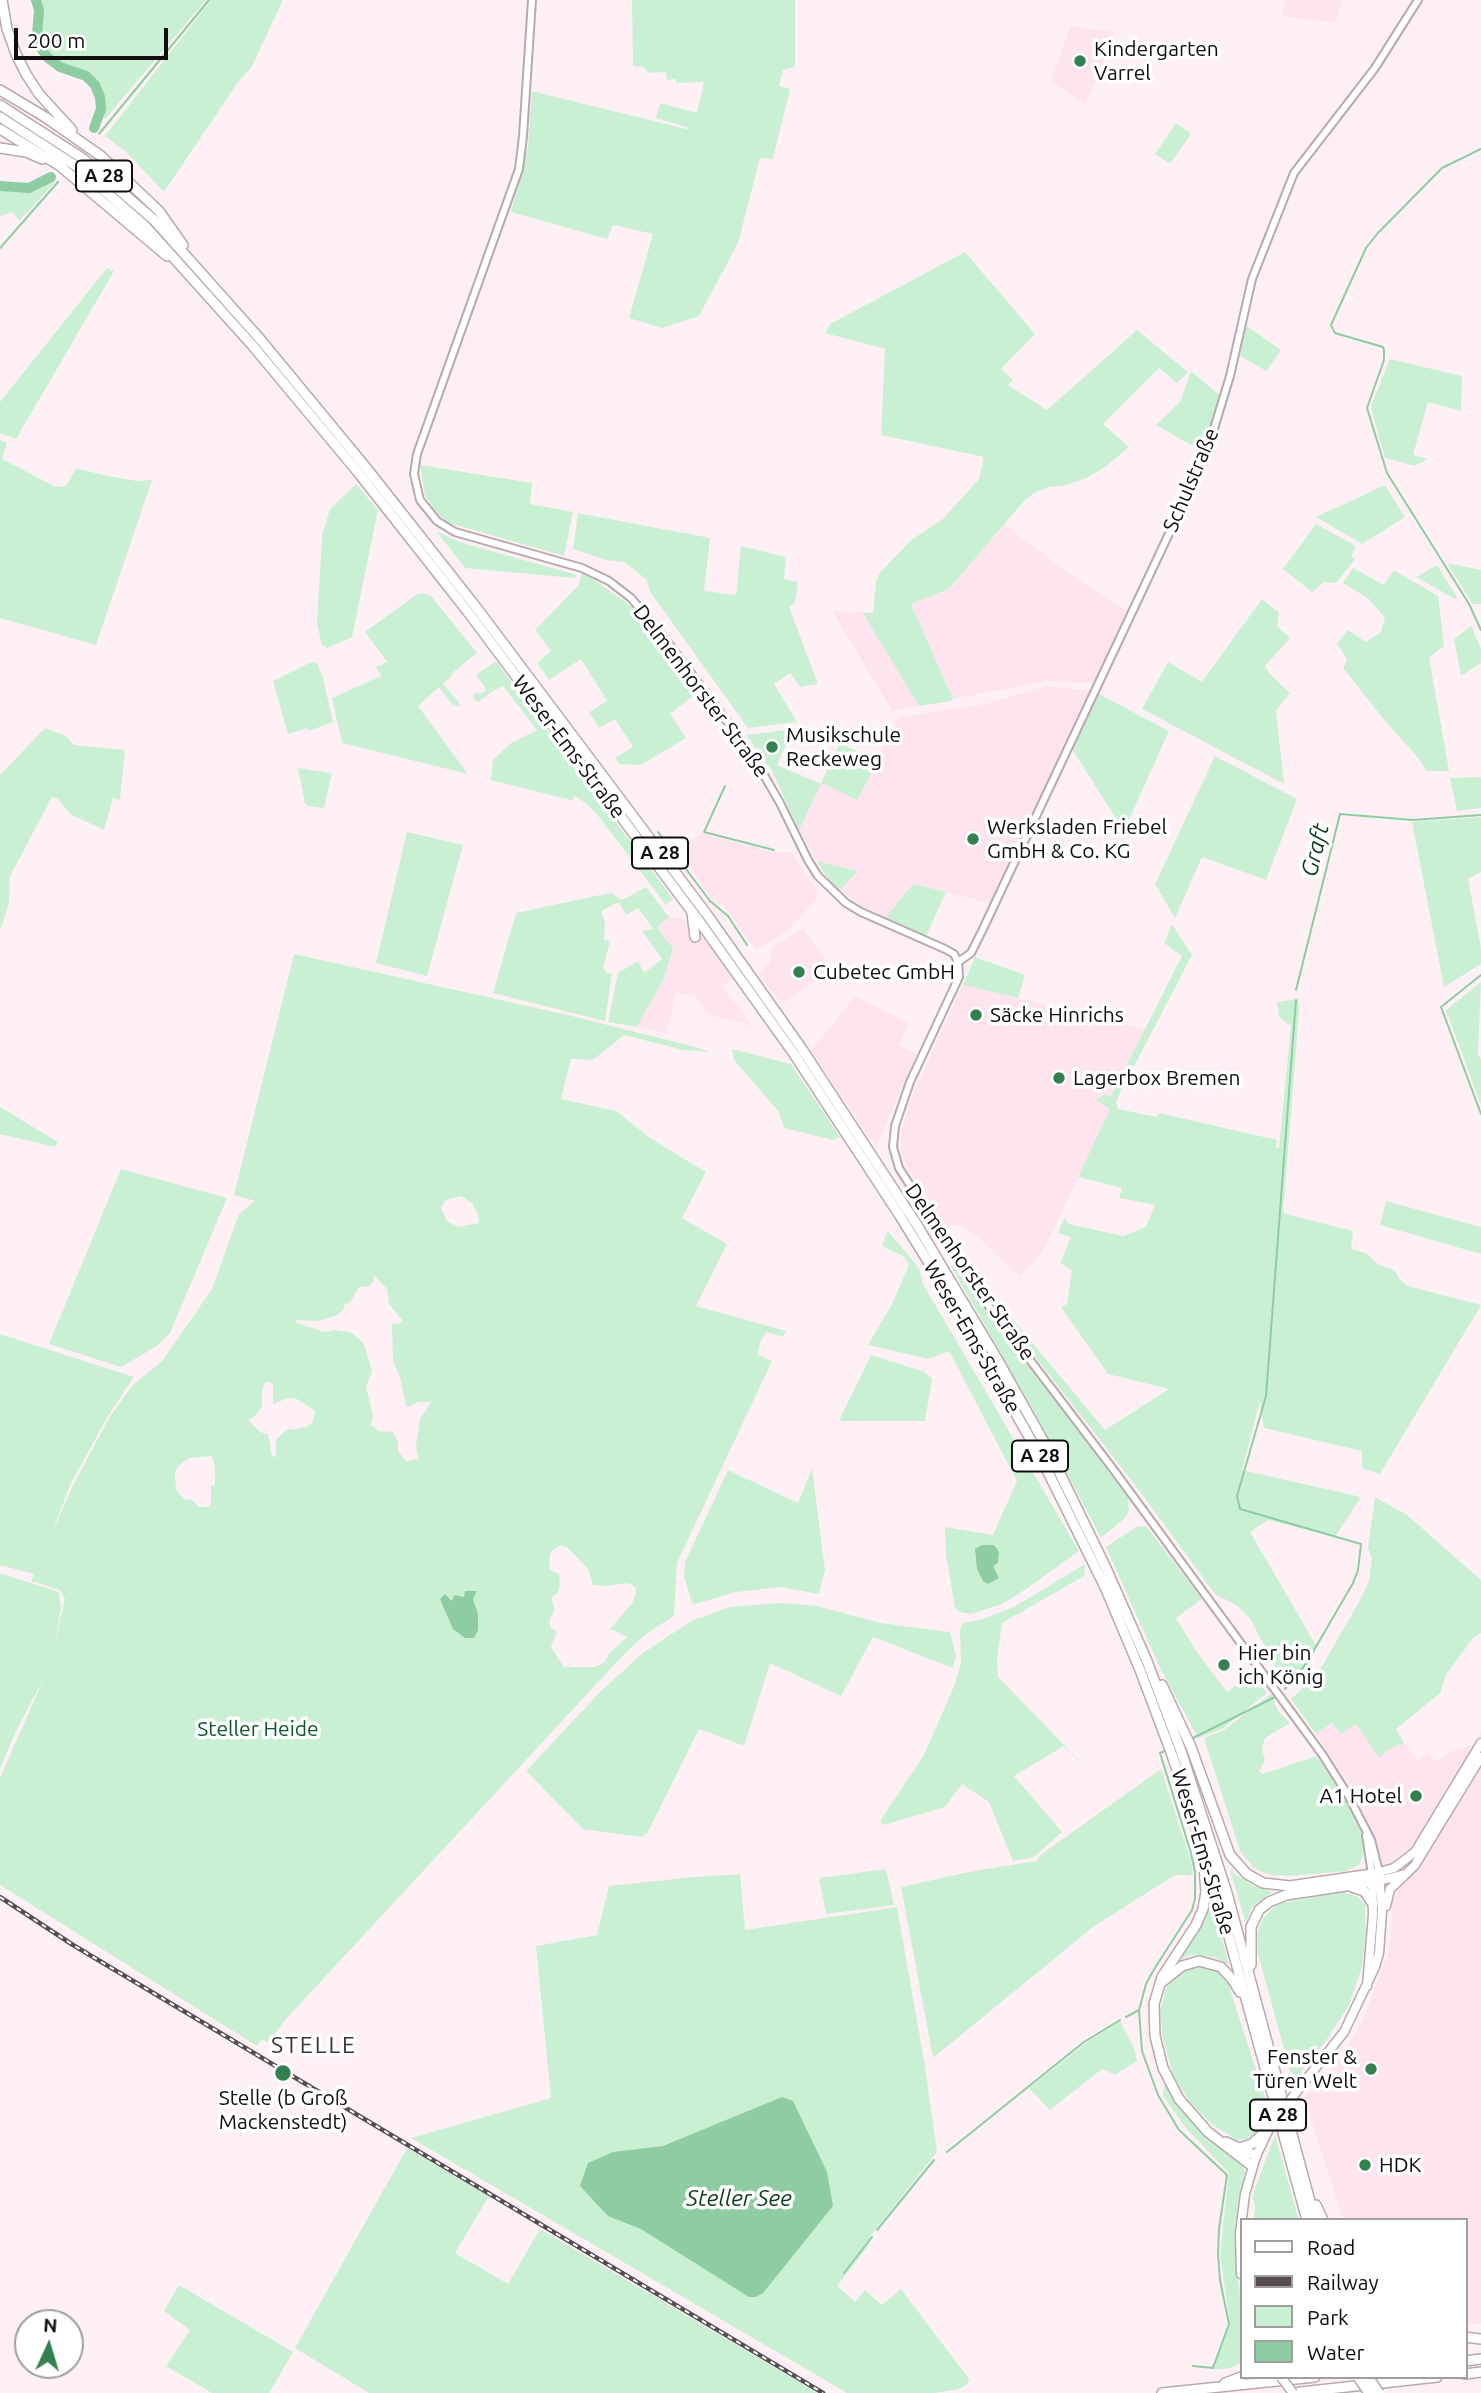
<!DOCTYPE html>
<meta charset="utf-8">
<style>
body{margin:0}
#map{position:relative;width:1481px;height:2393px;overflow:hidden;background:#fef0f5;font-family:Ubuntu,sans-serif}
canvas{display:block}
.legend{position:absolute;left:1240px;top:2218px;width:228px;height:161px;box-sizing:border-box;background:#fff;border:2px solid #a09e9f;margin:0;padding:9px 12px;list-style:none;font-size:21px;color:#120d0f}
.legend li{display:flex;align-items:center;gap:14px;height:35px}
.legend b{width:35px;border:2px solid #a09e9f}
.north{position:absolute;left:14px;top:2309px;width:70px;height:70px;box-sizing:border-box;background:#fff;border:2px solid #a09e9f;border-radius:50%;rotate:4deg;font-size:19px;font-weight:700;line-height:28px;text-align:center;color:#120d0f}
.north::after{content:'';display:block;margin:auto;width:24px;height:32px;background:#338150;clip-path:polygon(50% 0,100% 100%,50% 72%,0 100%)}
.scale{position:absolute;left:14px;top:28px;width:154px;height:32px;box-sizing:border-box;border:4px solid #120d0f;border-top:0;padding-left:9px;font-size:21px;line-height:24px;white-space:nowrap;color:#120d0f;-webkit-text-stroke:5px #fff;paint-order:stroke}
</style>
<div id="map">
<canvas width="1481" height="2393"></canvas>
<ul class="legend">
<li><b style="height:9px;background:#fff"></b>Road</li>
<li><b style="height:9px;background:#554d50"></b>Railway</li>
<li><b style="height:19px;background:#caf0d4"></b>Park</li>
<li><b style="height:19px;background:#8ecda1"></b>Water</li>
</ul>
<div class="north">N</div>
<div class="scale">200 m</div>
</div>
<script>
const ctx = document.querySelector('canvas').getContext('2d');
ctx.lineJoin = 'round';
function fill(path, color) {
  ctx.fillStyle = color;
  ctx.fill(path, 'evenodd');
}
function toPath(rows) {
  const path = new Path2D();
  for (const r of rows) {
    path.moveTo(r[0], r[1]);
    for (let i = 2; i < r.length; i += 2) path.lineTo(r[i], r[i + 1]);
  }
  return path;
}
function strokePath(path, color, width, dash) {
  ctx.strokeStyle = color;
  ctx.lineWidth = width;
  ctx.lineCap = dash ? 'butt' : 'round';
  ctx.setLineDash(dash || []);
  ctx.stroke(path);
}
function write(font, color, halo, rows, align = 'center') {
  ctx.font = font + ' Ubuntu,sans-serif';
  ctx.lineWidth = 7;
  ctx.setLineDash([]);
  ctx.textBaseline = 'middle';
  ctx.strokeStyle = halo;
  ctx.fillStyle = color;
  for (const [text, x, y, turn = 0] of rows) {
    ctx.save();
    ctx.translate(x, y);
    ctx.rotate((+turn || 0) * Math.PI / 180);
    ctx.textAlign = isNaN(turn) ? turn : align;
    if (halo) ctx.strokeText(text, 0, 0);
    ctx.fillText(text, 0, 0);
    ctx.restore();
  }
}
fill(toPath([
 [1285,0,1342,0,1335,23,1282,16],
 [1070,26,1115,32,1086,105,1051,81],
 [1004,525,1064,570,1127,611,1094,683,1046,681,953,699,911,604,949,589],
 [832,611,862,612,919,706,892,711],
 [1045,686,1092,691,992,904,913,884,885,918,862,907,840,890,857,871,817,861,799,830,821,783,857,800,899,717,985,704],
 [704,833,771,852,792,852,804,872,818,890,817,899,786,932,756,950,722,904,715,905,677,847],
 [669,917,681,918,699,937,702,935,733,978,722,986,753,1026,709,1015,695,996,676,993,667,1034,637,1027,664,977,667,940,657,928],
 [803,929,833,969,782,1004,758,974,770,963,773,946],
 [963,985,1149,1030,1043,1251,1034,1263,1019,1276,975,1234,958,1225,943,1226,908,1169,901,1151,901,1132,913,1094],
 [855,996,909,1023,899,1045,917,1054,876,1147,811,1051],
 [1333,1723,1356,1724,1379,1758,1387,1750,1404,1743,1418,1761,1428,1753,1436,1761,1452,1751,1473,1745,1481,1731,1481,2324,1465,2324,1465,2220,1343,2220,1304,2097,1325,2076,1345,2050,1362,2022,1389,1951,1393,1911,1380,1855,1354,1792,1316,1734]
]), '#fee4ee');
fill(toPath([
 [38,0,206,0,105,119,103,115,102,89,95,79,63,65,48,52,40,30,41,9],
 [211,0,283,0,251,68,238,82,164,192,126,152,105,136],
 [632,0,795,0,795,67,783,70,779,86,790,89,773,159,760,158,738,243,699,316,662,328,629,318,653,234,613,225,607,239,511,212,528,147,532,91,686,129,689,128,656,118,660,103,697,113,704,82,676,83,676,79,667,80,666,72,649,73,643,67,633,66],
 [1176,123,1191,134,1170,164,1155,154],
 [53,178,56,181,19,221,13,212,0,216,0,189,31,190],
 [965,252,1035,334,1001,369,1013,380,1008,385,1047,410,1137,330,1188,372,1177,383,1159,368,1103,424,1129,447,1106,466,1088,477,1067,485,1048,487,1034,493,1024,501,949,589,911,604,953,699,951,701,919,706,862,612,873,613,876,582,879,574,911,540,943,519,979,479,984,457,881,435,885,349,825,333,830,324],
 [107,268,114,271,16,439,0,433,0,402],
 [1244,324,1281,350,1266,371,1240,356],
 [1390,359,1462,376,1461,411,1428,402,1413,455,1428,459,1414,466,1385,458,1372,412,1371,406],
 [1191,371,1222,397,1203,452,1156,425,1180,402],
 [0,440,7,443,2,459,56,487,66,486,76,468,103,475,137,481,152,480,96,645,0,618],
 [420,465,532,483,530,504,573,512,564,556,449,523,437,513,425,496],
 [356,484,378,510,352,637,327,648,322,645,317,624,322,536,330,509],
 [1385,485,1405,517,1362,544,1316,517],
 [578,513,710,538,704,591,736,595,741,546,786,557,784,579,798,582,795,603,789,607,818,684,800,687,790,673,774,684,797,722,748,728,651,593,646,579,624,562,606,560,573,549],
 [1316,524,1356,546,1351,557,1355,559,1336,583,1324,582,1312,592,1283,569],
 [436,531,459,542,577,575,574,578,465,568],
 [1447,563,1481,570,1481,604,1473,604],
 [1437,565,1457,597,1455,599,1416,577],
 [1353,568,1384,585,1394,570,1438,596,1444,646,1429,657,1449,771,1426,771,1420,760,1385,721,1343,668,1347,660,1337,643,1348,630,1366,642,1381,632,1385,618,1369,599,1343,583],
 [583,572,642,614,699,691,670,714,686,738,641,765,620,764,615,758,633,747,615,719,599,728,589,712,607,701,581,659,549,680,537,663,551,651,535,630,578,586],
 [423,593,431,596,477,653,451,674,452,676,443,684,459,703,459,707,452,704,439,687,418,706,468,774,342,743,332,698,381,676,376,667,387,662,365,632,417,594],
 [1262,599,1279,613,1277,626,1290,638,1265,666,1270,674,1290,693,1276,711,1284,784,1142,709,1168,662,1202,682],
 [1471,626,1481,649,1481,663,1461,676,1454,639],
 [496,661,673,899,666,905,596,813,584,802,573,795,574,801,491,780,493,760,511,743,537,730,503,686,491,692,478,702,474,699,473,695,476,693,483,693,486,689,476,675],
 [311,662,317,663,323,678,333,722,309,731,307,728,288,734,273,681],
 [1097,693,1169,731,1127,824,1122,828,1072,749],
 [45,728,66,736,74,745,125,750,120,800,113,798,104,830,70,814,58,799,52,797,10,876,9,903,0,931,0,775],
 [793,729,777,765,821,784,799,830,772,771,746,735],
 [840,743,878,761,857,800,821,783],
 [1215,756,1297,799,1266,880,1202,857,1175,918,1155,884],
 [298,768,332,773,324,808,308,806,305,803],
 [1481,777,1481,808,1457,811,1450,778],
 [1481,817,1481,872,1468,879,1481,948,1481,964,1444,987,1412,822],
 [407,832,463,845,427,976,376,963],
 [817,861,828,864,858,871,840,890,828,879],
 [913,884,946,892,926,936,885,918],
 [646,887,669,917,657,928,673,948,664,978,637,1027,608,1022,618,973,638,961,644,973,662,959,642,931,653,929,638,908,626,915,619,902,601,911,605,923,604,940,610,941,603,968,607,973,612,973,605,1021,493,993,516,913,605,894,611,893,622,900],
 [1172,924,1192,955,1116,1101,1118,1109,1157,1117,1159,1113,1277,1140,1276,1148,1279,1148,1291,1026,1279,1017,1277,1002,1298,999,1299,1012,1283,1213,1353,1231,1351,1249,1366,1253,1378,1264,1395,1271,1400,1280,1408,1286,1481,1305,1380,1474,1362,1468,1362,1451,1264,1428,1260,1401,1242,1470,1361,1497,1335,1537,1268,1520,1250,1532,1317,1647,1305,1672,1284,1684,1250,1618,1236,1605,1215,1594,1135,1485,1008,1322,1010,1316,1105,1430,1169,1389,1108,1374,1061,1307,1067,1304,1072,1270,1060,1263,1071,1237,1058,1233,1064,1218,1069,1224,1123,1236,1146,1227,1155,1205,1119,1198,1122,1188,1078,1177,1110,1109,1096,1100,1104,1095,1111,1096,1182,956,1164,943],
 [294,954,568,1015,699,1048,709,1052,683,1050,624,1035,593,1060,571,1059,561,1099,616,1111,650,1138,706,1172,682,1218,727,1244,696,1306,786,1331,783,1337,766,1332,760,1343,758,1355,772,1361,677,1563,674,1616,646,1634,627,1651,286,2019,268,2043,262,2039,257,2046,0,1885,0,1778,44,1678,15,1733,0,1769,0,1573,59,1592,61,1609,54,1646,65,1599,60,1590,31,1581,34,1574,0,1565,0,1334,134,1377,108,1416,70,1485,51,1536,72,1487,109,1418,132,1386,163,1360,212,1289,239,1214,255,1201,234,1195],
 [461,1196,472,1203,478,1215,479,1223,458,1227,447,1221,441,1208,446,1200],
 [373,1274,387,1289,389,1304,402,1320,401,1323,392,1324,393,1361,400,1377,406,1405,408,1407,418,1402,431,1402,420,1419,416,1446,419,1461,414,1459,407,1462,398,1451,398,1442,393,1432,379,1431,371,1425,373,1415,366,1387,372,1371,364,1344,352,1333,335,1330,324,1332,297,1323,296,1320,319,1321,337,1315,343,1310,345,1304,350,1303,359,1287,370,1286,374,1280],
 [267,1382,273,1383,273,1404,288,1398,297,1399,315,1411,313,1422,307,1427,286,1430,276,1440,276,1457,272,1456,268,1434,260,1432,248,1420,255,1416,262,1406,262,1391,264,1384],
 [212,1456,215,1468,215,1485,211,1486,211,1503,209,1507,199,1507,191,1499,185,1500,176,1490,175,1472,179,1465,190,1458],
 [561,1545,568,1548,588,1569,593,1585,606,1586,628,1583,635,1587,636,1592,633,1602,610,1629,627,1637,609,1654,605,1662,595,1667,564,1667,551,1647,557,1632,551,1628,549,1622,555,1609,551,1598,558,1592,560,1585,559,1574,550,1570,549,1560,551,1551],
 [464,1597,473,1599,478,1614,478,1630,449,1617,440,1599,452,1603],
 [975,957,1025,975,1018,998,963,985],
 [1481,982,1478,1055,1481,1059,1481,1105,1446,1010],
 [732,1049,791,1064,840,1137,833,1140,784,1128,779,1112,734,1060],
 [0,1107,58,1142,55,1147,0,1134],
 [121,1169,227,1198,170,1333,157,1346,121,1367,49,1344],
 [1386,1201,1481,1227,1481,1254,1380,1225],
 [888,1231,919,1268,923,1284,1079,1551,1026,1589,1002,1604,971,1614,959,1612,955,1608,946,1555,945,1527,993,1535,1017,1481,949,1351,929,1359,868,1345,893,1302,909,1265,903,1256,882,1246],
 [955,1263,1128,1498,1129,1511,1124,1519,1101,1538,1041,1424,951,1266],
 [871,1355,925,1372,932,1379,925,1421,839,1421],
 [812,1469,825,1570,819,1594,779,1587,736,1592,695,1604,692,1603,684,1577,685,1562,728,1470,798,1503],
 [1375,1497,1407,1515,1481,1580,1481,1633,1473,1638,1446,1675,1440,1693,1396,1729,1404,1743,1387,1750,1379,1758,1356,1724,1341,1734,1332,1723,1316,1734,1291,1699,1317,1675,1360,1600,1369,1581,1372,1558,1368,1548],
 [1146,1526,1202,1599,1176,1618,1196,1651,1227,1692,1251,1675,1267,1693,1222,1729,1198,1738,1161,1670,1106,1547,1136,1527],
 [1085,1564,1084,1576,1002,1623,997,1659,998,1677,1112,1794,1064,1746,1014,1776,1062,1832,1034,1857,1013,1861,989,1802,962,1784,945,1807,884,1825,880,1821,924,1755,955,1684,961,1663,960,1629,963,1623,983,1619,1014,1607],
 [780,1603,817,1606,881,1623,950,1632,956,1656,953,1668,873,1637,841,1696,770,1663,744,1746,699,1729,647,1834,641,1837,583,1829,526,1771,601,1691,643,1653,691,1621,730,1607],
 [1271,1694,1278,1711,1290,1723,1265,1738,1262,1749,1265,1760,1259,1771,1263,1774,1316,1756,1346,1796,1363,1835,1363,1855,1359,1865,1346,1871,1290,1876,1270,1875,1254,1868,1240,1851,1204,1738,1224,1730],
 [1161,1769,1191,1861,1193,1875,1175,1875,1093,1927,933,2058,901,1887,974,1871,1037,1861,1039,1856],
 [886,1869,894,1905,826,1914,819,1878],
 [1230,1870,1253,1886,1273,1892,1252,1906,1246,1924],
 [740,1874,745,1930,897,1907,925,2066,937,2152,871,2235,868,2246,837,2286,855,2302,865,2290,882,2305,901,2289,969,2379,968,2384,959,2389,934,2393,847,2393,411,2138,551,2098,536,1946,597,1935,609,1886,694,1877],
 [1334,1893,1347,1893,1358,1897,1365,1904,1366,1933,1362,1967,1349,2005,1328,2038,1293,2082,1258,1954,1257,1933,1263,1918,1277,1904],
 [1210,1896,1229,1964,1214,1957,1198,1955,1190,1955,1179,1960,1203,1920],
 [1204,1967,1218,1972,1227,1980,1270,2113,1260,2131,1247,2139,1237,2140,1213,2125,1191,2104,1173,2075,1163,2039,1160,2011,1166,1988,1175,1977,1190,1968],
 [1120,2021,1134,2048,1137,2061,1115,2075,1102,2069,1050,2110,1029,2088,1089,2041],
 [1165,2083,1182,2109,1207,2138,1242,2164,1244,2168,1245,2175,1239,2196,1235,2228,1235,2259,1241,2300,1241,2363,1231,2368,1214,2370,1220,2349,1230,2324,1220,2254,1229,2173,1186,2128,1163,2096],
 [1275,2135,1299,2220,1254,2220,1255,2206,1252,2197],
 [407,2148,489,2196,455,2253,508,2284,540,2229,818,2393,369,2393,295,2348],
 [179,2285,293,2352,269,2393,212,2393,166,2366,190,2330,164,2311]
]), '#caf0d4');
fill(toPath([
 [982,1545,994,1545,999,1552,998,1563,993,1566,999,1578,988,1584,983,1581,977,1569,975,1549],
 [465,1591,477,1591,473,1599,478,1614,478,1630,474,1638,465,1638,453,1629,440,1599,445,1594,452,1601,454,1595,464,1597],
 [782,2097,793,2101,827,2172,833,2206,763,2293,756,2297,749,2297,641,2229,608,2216,580,2186,588,2163,613,2152,663,2146]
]), '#8ecda1');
strokePath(toPath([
 [99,134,209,0],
 [1481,149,1442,168,1377,234,1366,248,1331,325,1335,333,1383,347,1384,350,1384,360,1367,408,1387,473,1469,604,1481,630],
 [0,248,58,182],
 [725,786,704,832,774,850],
 [658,832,710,901,728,916,747,945],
 [1481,975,1441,1007,1481,1114],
 [1296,990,1340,814,1413,820,1481,815],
 [1285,1689,1306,1664,1353,1583,1358,1570,1361,1544,1240,1509,1237,1496,1266,1396,1296,1000],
 [1191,1739,1275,1697],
 [1139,2011,1142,2051,1158,2095,1179,2130,1227,2175,1219,2229,1218,2254,1220,2280,1229,2324,1213,2368,1193,2366],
 [1126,2017,1139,2010,1146,1984,1153,1971,1192,1910,1195,1899,1195,1872,1191,1853,1160,1753,1167,1750],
 [947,2152,1084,2042,1120,2020],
 [877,2230,934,2160],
 [844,2273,872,2237]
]), '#8ecda1', 2);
strokePath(toPath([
 [36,0,39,10,37,35,40,47,47,57,60,67,86,76,95,85,100,97,101,109,94,128],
 [0,186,29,188,51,177]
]), '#8ecda1', 10);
const minor = toPath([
 [532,0,523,136,519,169,417,454,414,474,420,500,437,521,455,532,582,568,609,581,631,598,657,628,753,756,780,803,808,860,818,876,846,903,861,912,945,949,954,954,958,962,959,977,910,1082,895,1126,893,1147,899,1168,979,1293,1113,1469,1322,1754,1348,1795,1371,1840,1379,1872],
 [958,962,971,953,982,931,1206,455,1230,376,1252,279,1294,173,1375,68,1418,0],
 [1366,1835,1372,1874]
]);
const major = toPath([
 [1378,1881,1406,1874,1415,1865,1481,1757],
 [1386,1906,1390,1889,1404,1876],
 [1367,1986,1373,1915,1372,1874,1394,1868,1415,1852,1481,1743],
 [1298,2090,1344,2032,1375,1967,1379,1953,1382,1911,1379,1872],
 [1241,2274,1240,2233,1245,2194,1256,2156,1268,2131]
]);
const highway = toPath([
 [2,0,7,29,16,54,26,74,39,94,72,130],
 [0,90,45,117,101,156,159,211,183,245],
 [0,105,82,158,154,220,260,339,364,465,476,607,708,916,802,1049,917,1225,996,1357,1050,1453,1106,1568,1147,1661,1181,1751,1227,1893,1315,2220],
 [0,117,76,166,145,226,252,345,357,471,468,612,699,921,794,1054,900,1216,950,1297,1041,1458,1105,1587,1140,1670,1172,1755,1213,1879,1307,2220],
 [0,129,60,166,167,256],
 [0,148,26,152,42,159],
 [692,913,695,937],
 [1162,1685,1191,1747,1230,1855,1247,1874,1263,1883,1290,1886,1372,1874],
 [1204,1865,1206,1892,1203,1909,1196,1925,1162,1977,1154,2004,1155,2036,1163,2068,1179,2099,1208,2132,1252,2166],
 [1352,1887,1364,1891,1373,1904],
 [1251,1965,1251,1927,1259,1910,1269,1902,1286,1895,1372,1882],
 [1162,1982,1182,1966,1199,1961,1221,1967,1232,1979,1240,1992],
 [1226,2142,1256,2156],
 [1239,2148,1252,2144,1271,2126],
 [1316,2205,1323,2220],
 [1465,2337,1481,2339],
 [1465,2361,1481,2359],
 [1465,2374,1481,2372],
 [1225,2383,1241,2377],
 [1162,2393,1315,2377],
 [1292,2393,1437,2377]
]);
strokePath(minor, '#b9a8ae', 10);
strokePath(major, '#b9a8ae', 11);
strokePath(highway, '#b9a8ae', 12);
strokePath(minor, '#fff', 6);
strokePath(major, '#fff', 8);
strokePath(highway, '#fff', 9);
const rail = toPath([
 [0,1897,73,1945,823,2393]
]);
strokePath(rail, '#554d50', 4.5);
strokePath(rail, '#fff', 2, [5]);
const majorBridge = toPath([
 [1271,2126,1298,2090],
 [1281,2377,1293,2393]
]);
const highwayBridge = toPath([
 [1358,2377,1369,2393],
 [1368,2377,1379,2393]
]);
strokePath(majorBridge, '#b9a8ae', 11, []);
strokePath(highwayBridge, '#b9a8ae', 12, []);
strokePath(majorBridge, '#fff', 8);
strokePath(highwayBridge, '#fff', 9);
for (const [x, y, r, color] of [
 [1080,61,7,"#338150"],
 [772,747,7,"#338150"],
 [973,839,7,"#338150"],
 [799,972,7,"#338150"],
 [976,1015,7,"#338150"],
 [1059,1078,7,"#338150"],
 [1224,1665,7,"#338150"],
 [1416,1796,7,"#338150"],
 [1371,2069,7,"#338150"],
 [283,2073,9,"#338150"],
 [1365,2165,7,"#338150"]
]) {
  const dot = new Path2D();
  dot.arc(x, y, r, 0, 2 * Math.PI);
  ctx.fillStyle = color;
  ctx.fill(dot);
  strokePath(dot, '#fff', 2.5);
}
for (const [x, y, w] of [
 [104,176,56],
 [660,853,56],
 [1040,1456,56],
 [1278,2115,56]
]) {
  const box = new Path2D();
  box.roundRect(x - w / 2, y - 15.5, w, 31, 5);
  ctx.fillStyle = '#fff';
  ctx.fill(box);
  strokePath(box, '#120d0f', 2);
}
write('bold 19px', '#120d0f', null, [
 ["A 28",104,176],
 ["A 28",660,853],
 ["A 28",1040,1456],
 ["A 28",1278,2115]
]);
write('21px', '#120d0f', '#fff', [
 ["Kindergarten",1094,49],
 ["Varrel",1094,73],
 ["Musikschule",786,735],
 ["Reckeweg",786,759],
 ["Werksladen Friebel",987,827],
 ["GmbH & Co. KG",987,851],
 ["Cubetec GmbH",813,972],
 ["Säcke Hinrichs",990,1015],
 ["Lagerbox Bremen",1073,1078],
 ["Hier bin",1238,1653],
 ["ich König",1238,1677],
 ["A1 Hotel",1402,1796,"right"],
 ["Fenster &",1357,2057,"right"],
 ["Türen Welt",1357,2081,"right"],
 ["Stelle (b Groß",283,2098,"center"],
 ["Mackenstedt)",283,2122,"center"],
 ["HDK",1379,2165]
], 'left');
write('21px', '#120d0f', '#fff', [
 ["Schulstraße",1191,480,-67],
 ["Delmenhorster Straße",701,691,53],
 ["Weser-Ems-Straße",569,747,53],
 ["Delmenhorster Straße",970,1272,55],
 ["Weser-Ems-Straße",972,1337,60],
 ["Weser-Ems-Straße",1203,1852,73]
]);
write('21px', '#0c562e', '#fff', [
 ["Steller Heide",258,1729]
]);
write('italic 23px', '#0c3d20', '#fff', [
 ["Graft",1315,850,-76],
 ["Steller See",739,2198]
]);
ctx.letterSpacing = '2px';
write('23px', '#403338', '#fff', [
 ["STELLE",314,2045]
]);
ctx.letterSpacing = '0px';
</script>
